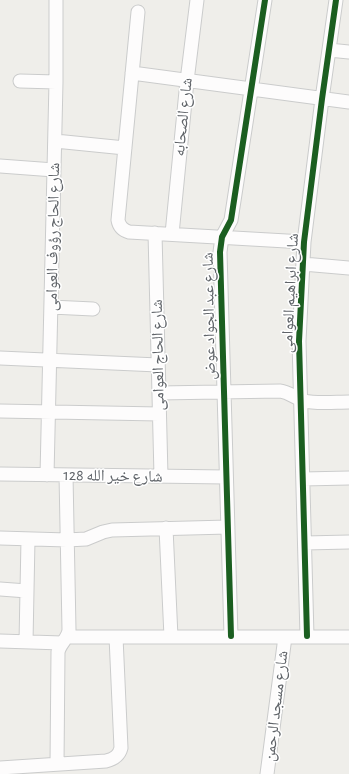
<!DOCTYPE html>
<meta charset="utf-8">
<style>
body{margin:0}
canvas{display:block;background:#efeeea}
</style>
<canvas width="349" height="774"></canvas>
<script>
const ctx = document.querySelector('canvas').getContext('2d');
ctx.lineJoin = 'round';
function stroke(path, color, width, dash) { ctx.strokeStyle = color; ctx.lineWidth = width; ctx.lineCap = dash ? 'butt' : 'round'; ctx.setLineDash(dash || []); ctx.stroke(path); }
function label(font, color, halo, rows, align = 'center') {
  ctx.font = font + ' "Alegreya Sans","Noto Naskh Arabic",sans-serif'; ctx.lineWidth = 3; ctx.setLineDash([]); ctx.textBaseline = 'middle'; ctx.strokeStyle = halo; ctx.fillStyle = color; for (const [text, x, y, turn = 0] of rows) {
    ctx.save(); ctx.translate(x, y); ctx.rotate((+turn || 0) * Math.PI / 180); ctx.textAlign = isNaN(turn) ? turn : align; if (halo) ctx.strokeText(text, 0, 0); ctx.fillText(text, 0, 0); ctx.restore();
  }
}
const street = new Path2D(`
 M138,12L118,220C119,226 122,230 129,232L304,242
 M329,50L349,52
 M132,73L349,102
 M20,81L56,82
 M55,141L125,148
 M0,166L54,170
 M155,233L161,476
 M172,234L187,81L197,0
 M303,264L349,268
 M51,307L93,309
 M0,358L158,365
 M159,393L280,391C289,392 295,398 304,401C316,404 336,402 349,402
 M0,411L159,414
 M0,474L226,477
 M47,475L56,82V0
 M303,479L349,478
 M166,528L171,637
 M0,538L67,540L86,539L103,532L112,530L228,527
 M305,543L349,542
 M0,589L27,591
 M231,636L220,252L222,237L231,220L265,0
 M307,636L299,341L304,242L322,99L336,0
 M67,637H349
 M0,641L62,643
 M26,642L28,539
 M57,764L58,652C60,643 68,639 69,630L66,475
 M0,768L106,761C114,759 119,756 121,748L116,637
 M267,774L285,637`);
stroke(street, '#cbcccc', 15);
stroke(street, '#fdfcfc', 13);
stroke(new Path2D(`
 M231,636L220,252L222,237L231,220L265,0
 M307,636L299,341L304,242L322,99L336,0`), '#1b5e20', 6);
label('16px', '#5f6368', '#fff', [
 ["شارع الصحابه",183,117,-84],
 ["شارع الحاج رؤوف العوامى",53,237,-89],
 ["شارع ابراهيم العوامى",290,293,-87],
 ["شارع عبد الجواد عوض",209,316,-91],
 ["شارع الحاج العوامى",158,355,-91],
 ["شارع خير الله 128",113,476,1],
 ["شارع مسجد الرحمن",276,706,-83]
]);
</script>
